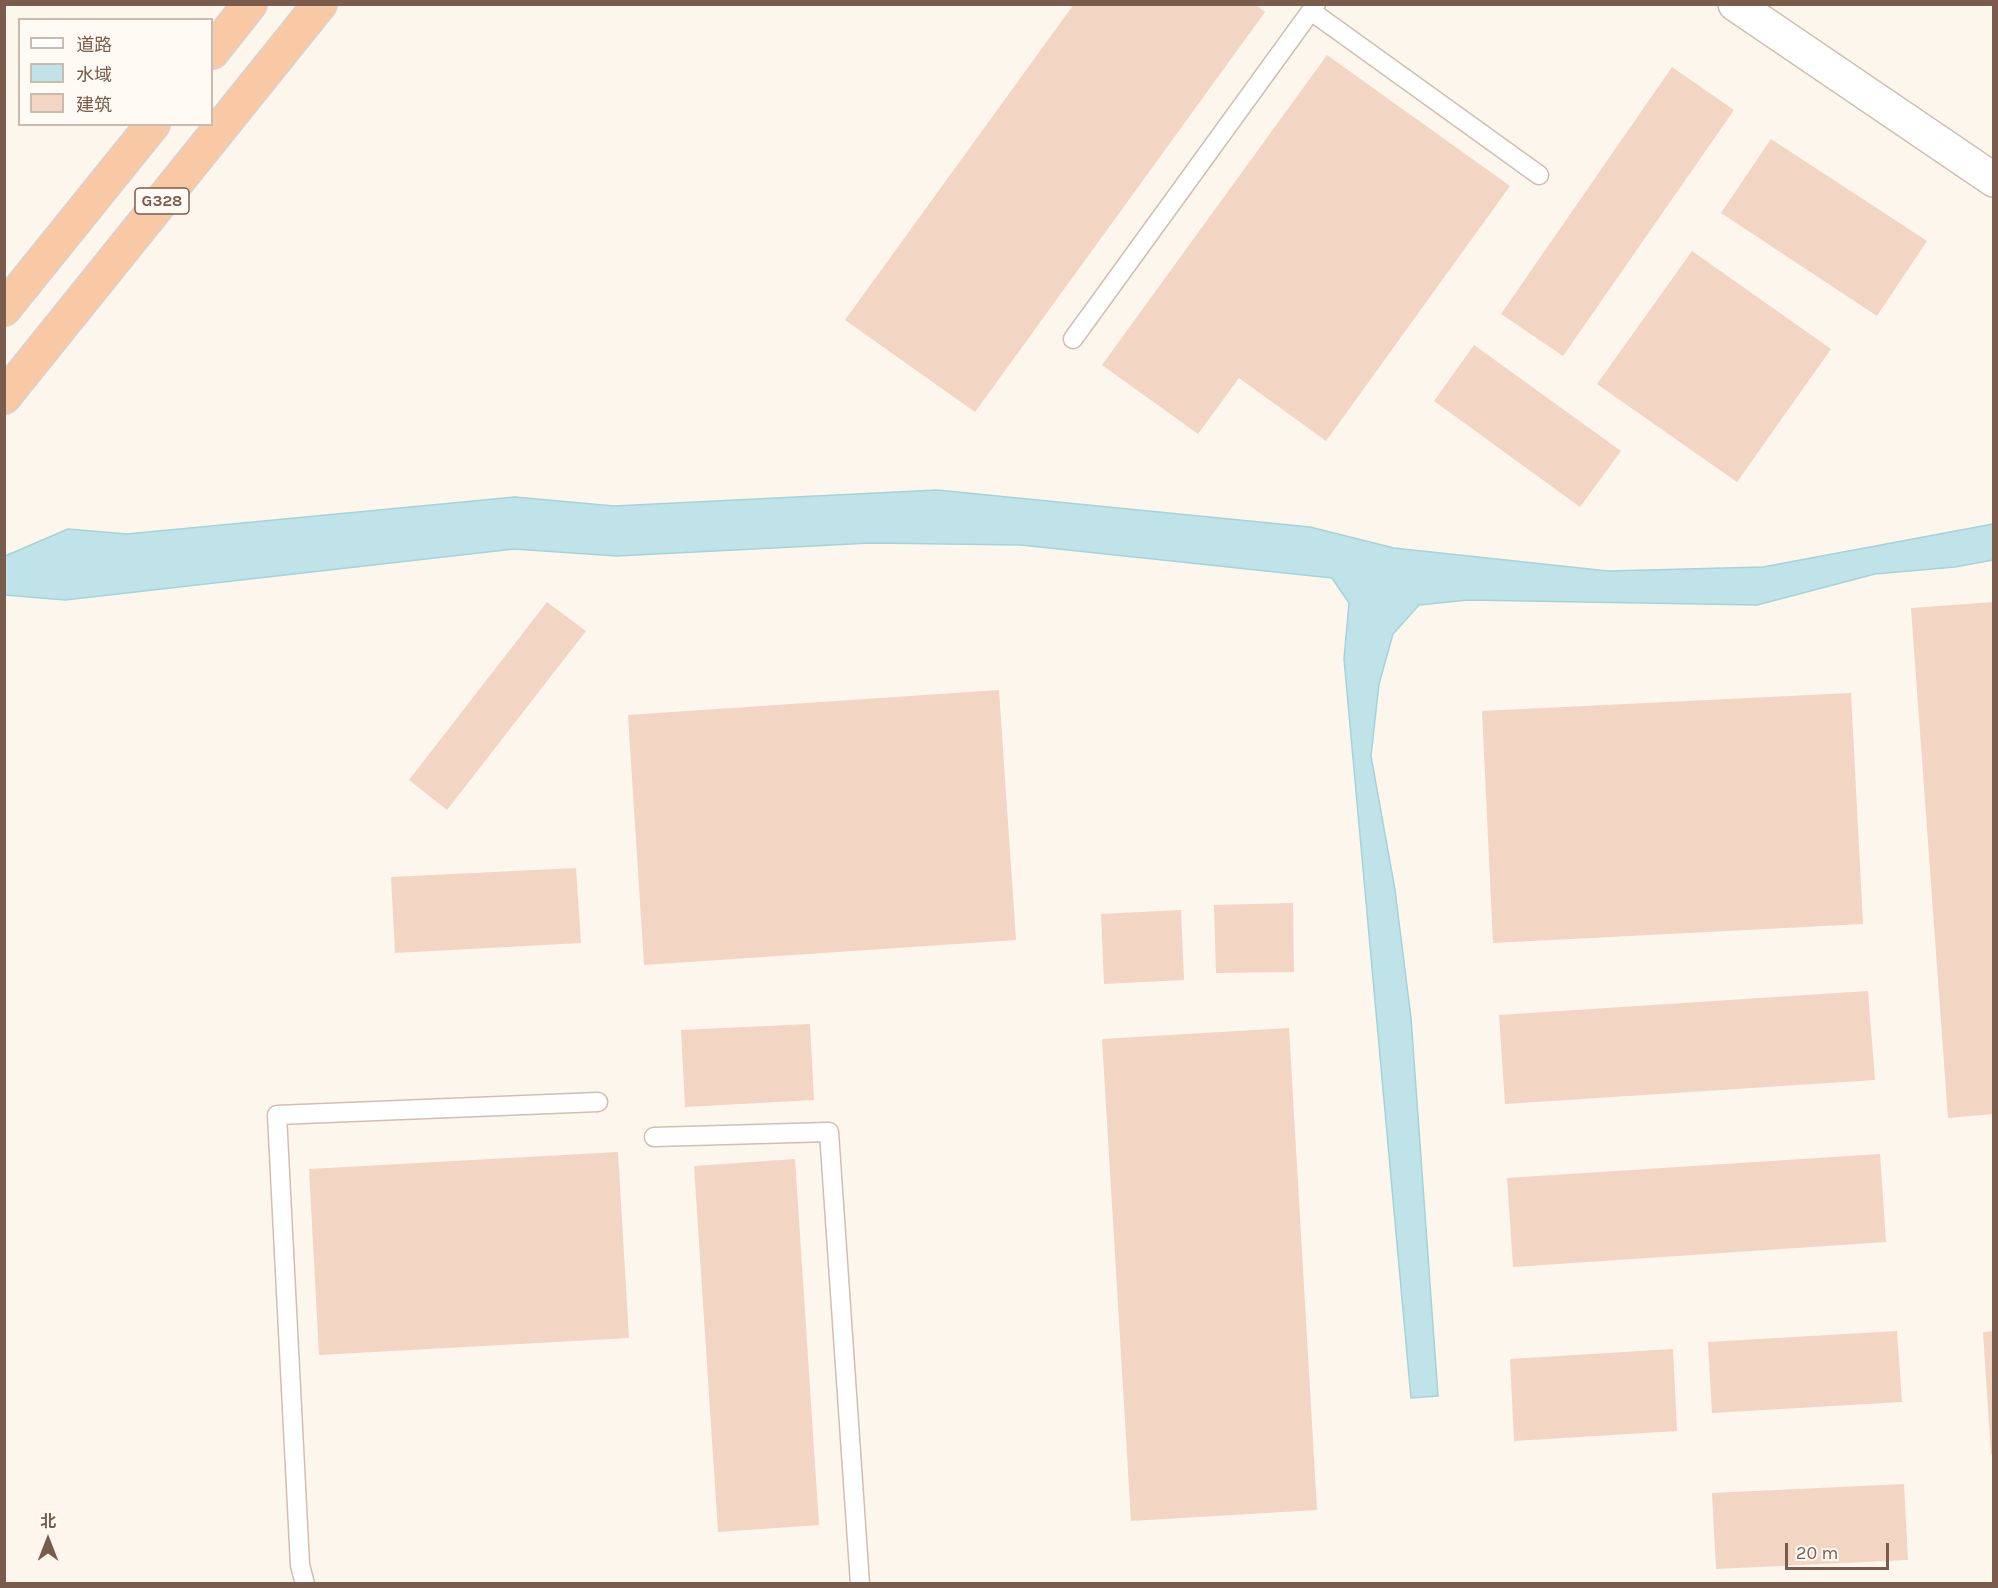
<!DOCTYPE html>
<meta charset="utf-8">
<style>
body{margin:0}
#map{position:relative;width:1998px;height:1588px;overflow:hidden;background:#fdf6ec;font-family:Karla,"Noto Sans SC",sans-serif}
canvas{display:block}
.frame{position:absolute;inset:0;border:6px solid #7a5c4d;pointer-events:none}
.legend{position:absolute;left:18px;top:18px;width:195px;height:108px;box-sizing:border-box;background:#fffaf3;border:2px solid #cabbb1;margin:0;padding:8px 10px;list-style:none;font-size:18px;color:#7a5c4d}
.legend li{display:flex;align-items:center;gap:12px;height:30px}
.legend b{width:30px;border:2px solid #cabbb1}
.north{position:absolute;left:18px;top:1510px;width:60px;height:60px;-webkit-text-stroke:4px #fffaf3;paint-order:stroke;rotate:0deg;font-size:16px;font-weight:700;line-height:24px;text-align:center;color:#7a5c4d}
.north::after{content:'';display:block;margin:auto;width:21px;height:27px;background:#7a5c4d;clip-path:polygon(50% 0,100% 100%,50% 72%,0 100%)}
.scale{position:absolute;left:1785px;top:1543px;width:104px;height:27px;box-sizing:border-box;border:3px solid #7a5c4d;border-top:0;padding-left:8px;font-size:18px;line-height:21px;white-space:nowrap;color:#7a5c4d;-webkit-text-stroke:4px #fffaf3;paint-order:stroke}
</style>
<div id="map">
<canvas width="1998" height="1588"></canvas>
<div class="frame"></div>
<ul class="legend">
<li><b style="height:8px;background:#fff"></b>道路</li>
<li><b style="height:16px;background:#bfe3e8"></b>水域</li>
<li><b style="height:16px;background:#f3d5c3"></b>建筑</li>
</ul>
<div class="north">北</div>
<div class="scale">20 m</div>
</div>
<script>
const ctx = document.querySelector('canvas').getContext('2d');
ctx.lineJoin = 'round';
function fillPath(path, color) { ctx.fillStyle = color; ctx.fill(path, 'evenodd'); }
function stroke(path, color, width, dash) { ctx.strokeStyle = color; ctx.lineWidth = width; ctx.lineCap = dash ? 'butt' : 'round'; ctx.setLineDash(dash || []); ctx.stroke(path); }
function label(font, color, halo, rows, align = 'center') {
  ctx.font = font + ' Karla,sans-serif'; ctx.lineWidth = 6; ctx.setLineDash([]); ctx.textBaseline = 'middle'; ctx.strokeStyle = halo; ctx.fillStyle = color; for (const [text, x, y, turn = 0] of rows) {
    ctx.save(); ctx.translate(x, y); ctx.rotate((+turn || 0) * Math.PI / 180); ctx.textAlign = isNaN(turn) ? turn : align; if (halo) ctx.strokeText(text, 0, 0); ctx.fillText(text, 0, 0); ctx.restore();
  }
}
const water = new Path2D(`
 M937,490L1310,527L1394,548L1608,571L1763,567L1993,524V560L1955,567L1875,574L1757,605L1468,600L1419,605L1393,634L1379,684L1371,756L1395,890L1411,1018L1438,1396L1411,1398L1344,659L1349,603L1332,578L1021,545L871,543L617,556L514,549L65,600L5,595V556L68,529L127,534L515,497L614,506Z`);
fillPath(water, '#bfe3e8');
stroke(water, '#a5d3da', 1.5);
fillPath(new Path2D(`
 M1074,4H1255L1265,12L975,412L845,320Z
 M1327,55L1510,186L1326,441L1239,378L1198,434L1102,365Z
 M1672,67L1734,110L1563,356L1501,314Z
 M1771,139L1927,241L1877,316L1721,213Z
 M1692,251L1831,349L1737,482L1597,384Z
 M1474,345L1621,451L1580,507L1434,401Z
 M547,602L586,631L447,810L409,780Z
 M1994,602V1114L1948,1118L1911,608Z
 M999,690L1016,940L644,965L628,715Z
 M1851,693L1863,924L1493,943L1482,711Z
 M576,868L581,943L395,953L391,877Z
 M1293,903L1294,972L1216,973L1214,905Z
 M1181,910L1184,980L1104,984L1101,914Z
 M1868,991L1875,1080L1505,1104L1499,1015Z
 M810,1024L814,1100L685,1107L681,1030Z
 M1289,1028L1317,1510L1131,1521L1102,1039Z
 M618,1152L629,1338L319,1355L309,1169Z
 M1880,1154L1886,1242L1513,1267L1507,1178Z
 M795,1159L819,1525L718,1532L694,1166Z
 M1897,1331L1902,1402L1712,1413L1708,1342Z
 M1994,1331V1454H1991L1983,1332Z
 M1673,1349L1677,1431L1514,1441L1510,1359Z
 M1904,1484L1908,1560L1716,1569L1712,1493Z`), '#f3d5c3');
const service = new Path2D(`
 M1311,11L1539,175
 M1073,339L1316,4
 M654,1137L829,1132L860,1584
 M305,1584L300,1565L277,1115L598,1102`);
const minor = new Path2D(`
 M1735,4L1994,180`);
const trunk = new Path2D(`
 M212,52L250,4
 M4,309L153,124
 M4,397L320,4`);
stroke(service, '#d1beb0', 21);
stroke(minor, '#d1beb0', 36);
stroke(trunk, '#dad1cd', 36);
stroke(service, '#fff', 18);
stroke(minor, '#fff', 33);
stroke(trunk, '#f9c8a4', 33);
for (const [x, y, w] of [
 [162,201,54]
]) { const box = new Path2D(); box.roundRect(x - w / 2, y - 13, w, 26, 4.5); ctx.fillStyle = '#fffaf3'; ctx.fill(box); stroke(box, '#7a5c4d', 1.5); }
label('bold 16px', '#7a5c4d', null, [
 ["G328",162,201]
]);
</script>
